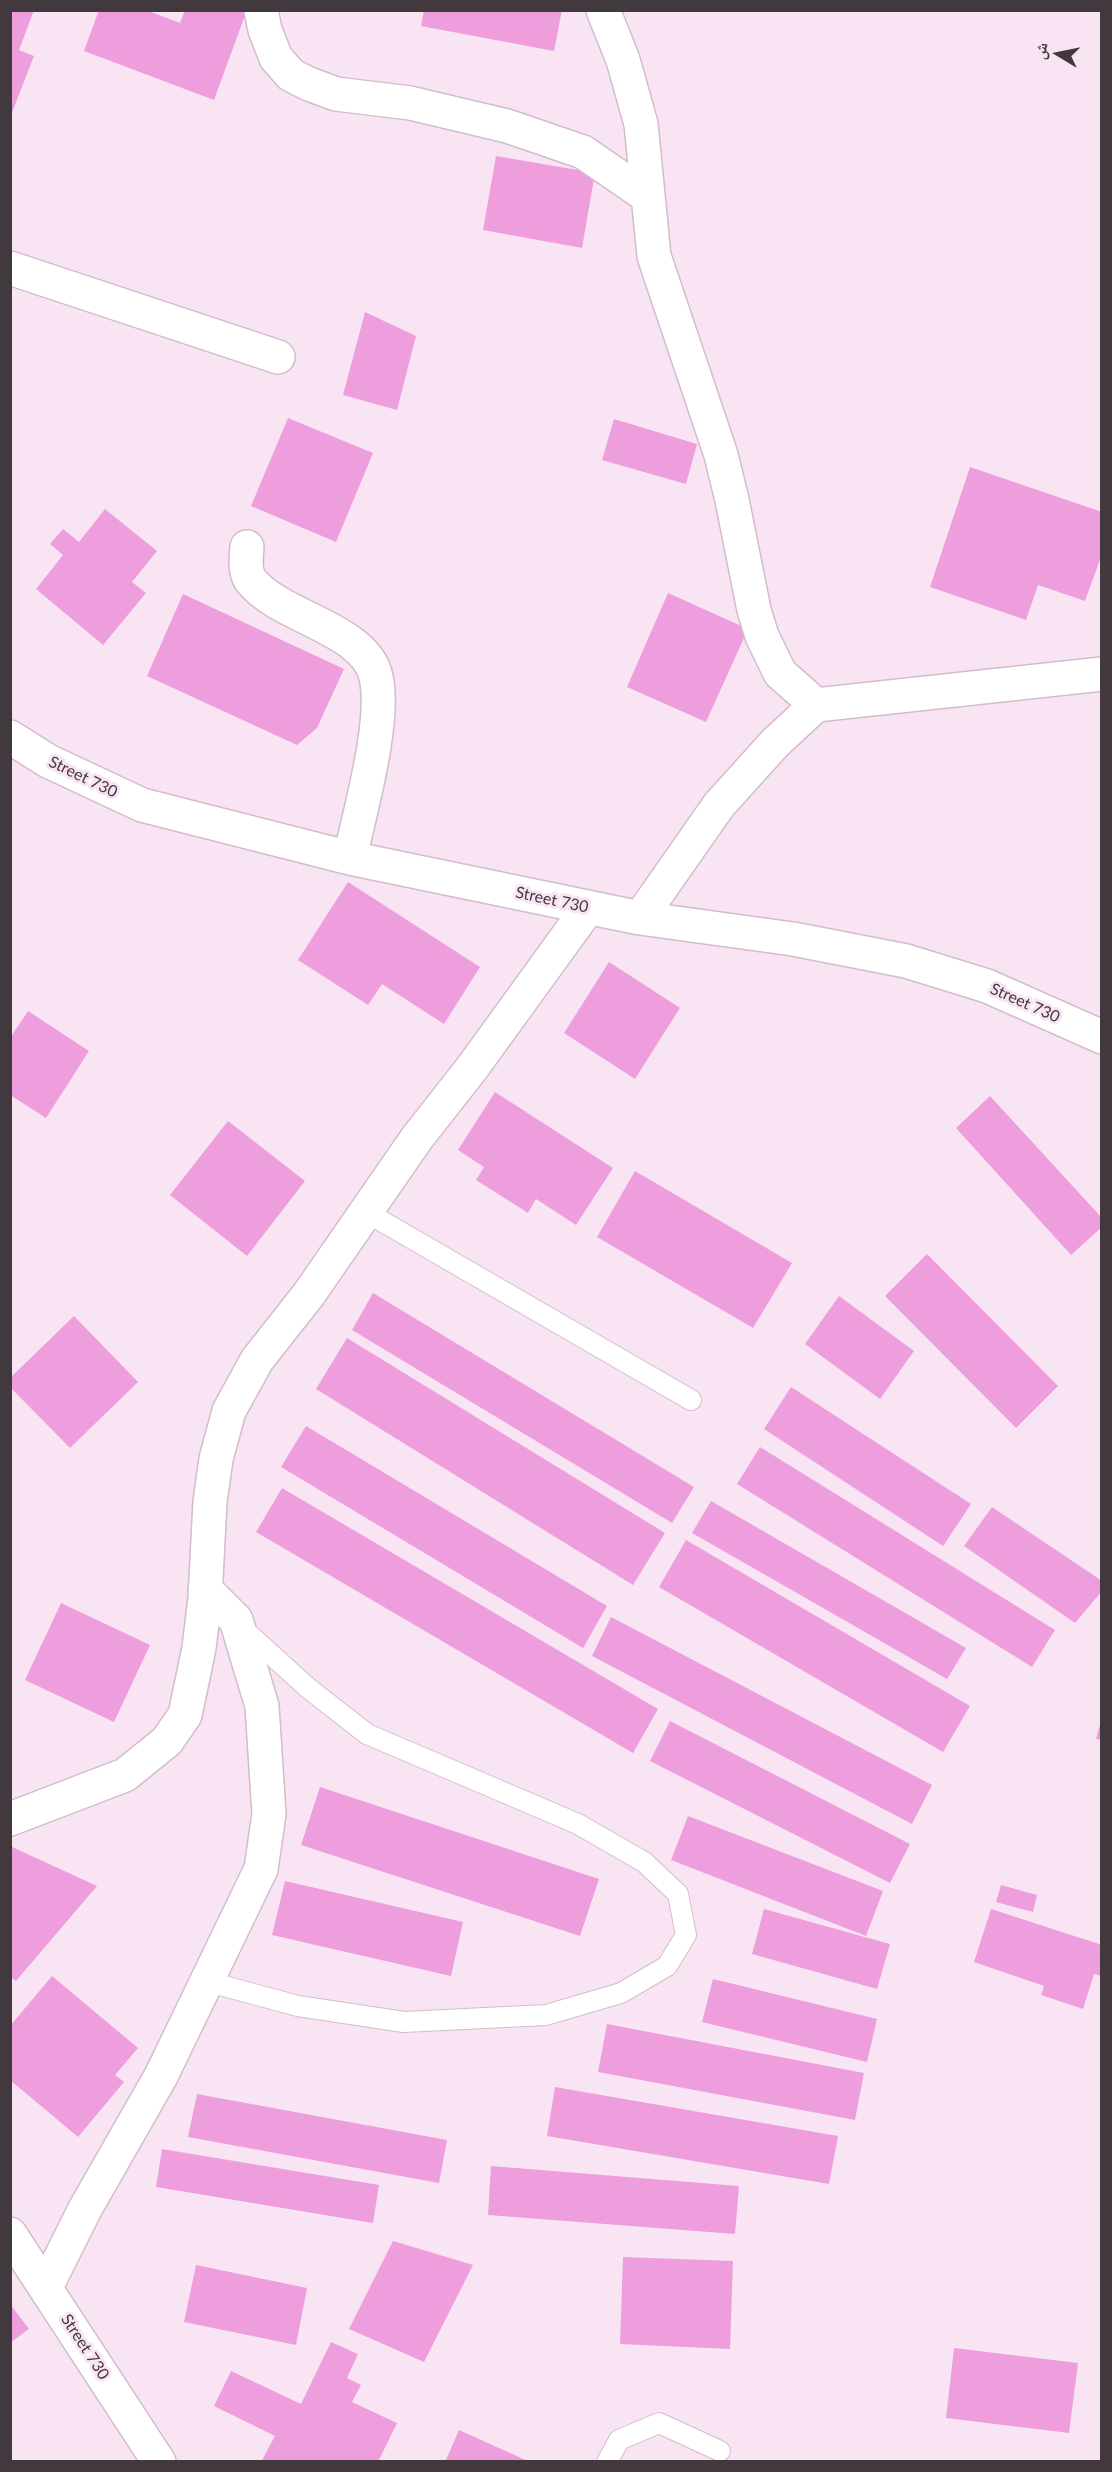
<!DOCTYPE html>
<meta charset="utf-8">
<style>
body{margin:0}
#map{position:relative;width:1112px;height:2472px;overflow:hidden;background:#f9e4f3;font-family:Lato,"Noto Naskh Arabic",sans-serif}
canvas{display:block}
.frame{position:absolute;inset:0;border:12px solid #42393f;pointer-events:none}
.north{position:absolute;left:1028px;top:24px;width:60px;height:60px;-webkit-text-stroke:4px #f9e4f3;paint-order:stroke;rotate:280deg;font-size:16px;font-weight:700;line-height:24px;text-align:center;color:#42393f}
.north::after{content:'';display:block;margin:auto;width:21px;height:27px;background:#42393f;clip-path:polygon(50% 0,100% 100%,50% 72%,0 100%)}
</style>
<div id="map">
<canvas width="1112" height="2472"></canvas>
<div class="frame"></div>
<div class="north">ش</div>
</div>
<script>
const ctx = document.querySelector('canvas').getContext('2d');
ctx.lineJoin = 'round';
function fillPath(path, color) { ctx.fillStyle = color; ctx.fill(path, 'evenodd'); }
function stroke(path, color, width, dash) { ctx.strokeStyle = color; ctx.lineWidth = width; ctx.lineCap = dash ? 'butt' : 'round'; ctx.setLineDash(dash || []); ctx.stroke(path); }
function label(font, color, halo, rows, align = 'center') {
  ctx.font = font + ' Lato,sans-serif'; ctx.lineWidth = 6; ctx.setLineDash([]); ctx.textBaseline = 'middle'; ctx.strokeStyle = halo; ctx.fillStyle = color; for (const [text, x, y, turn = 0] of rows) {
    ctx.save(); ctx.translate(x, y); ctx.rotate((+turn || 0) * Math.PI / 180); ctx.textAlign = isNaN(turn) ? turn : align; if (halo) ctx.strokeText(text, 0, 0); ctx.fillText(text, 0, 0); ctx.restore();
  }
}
fillPath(new Path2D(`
 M10,10H34L19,50L34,56L11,115Z
 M99,10H146L180,23L185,10H247L214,100L84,51Z
 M424,10H562L554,51L421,26Z
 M496,156L595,173L582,248L483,230Z
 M365,312L416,336L397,410L343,395Z
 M288,418L373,453L336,542L251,506Z
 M614,419L697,444L686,484L602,460Z
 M970,467L1102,512V554L1085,601L1038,585L1026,620L930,587Z
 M105,509L157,551L132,582L146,593L103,645L36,589L63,555L50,544L63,529L79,542Z
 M668,593L748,629L706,722L627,687Z
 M183,594L344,669L317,728L297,745L147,676Z
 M348,882L480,967L444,1024L382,984L368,1005L298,960Z
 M609,962L680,1008L635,1079L564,1033Z
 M28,1011L89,1051L46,1118L10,1095V1038Z
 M495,1092L613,1168L576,1225L536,1199L528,1213L476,1180L484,1167L458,1150Z
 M990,1096L1102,1218V1227L1071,1255L956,1128Z
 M228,1121L305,1181L247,1256L170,1195Z
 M635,1171L792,1263L753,1328L597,1237Z
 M927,1254L1058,1386L1016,1428L885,1296Z
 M373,1293L694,1487L672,1523L352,1330Z
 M839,1296L914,1351L880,1399L805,1344Z
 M74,1316L138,1382L70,1448L10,1387V1378Z
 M347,1338L665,1533L633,1585L316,1389Z
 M791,1387L971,1504L943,1546L764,1429Z
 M306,1426L607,1606L583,1648L281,1467Z
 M760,1447L1055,1630L1032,1667L737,1484Z
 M282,1488L658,1709L633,1753L256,1532Z
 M711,1501L966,1648L947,1679L692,1533Z
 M992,1507L1102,1581V1591L1075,1623L964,1546Z
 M686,1540L970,1706L943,1752L659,1587Z
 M61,1603L150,1645L114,1722L25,1680Z
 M611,1617L932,1785L912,1824L592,1656Z
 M1102,1717V1740L1096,1739Z
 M670,1721L910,1844L890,1883L650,1761Z
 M320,1787L599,1879L580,1936L301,1845Z
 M688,1816L883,1891L866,1936L671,1860Z
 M10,1846L97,1886L16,1981L10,1977Z
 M285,1881L463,1922L451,1976L272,1935Z
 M1001,1885L1037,1895L1033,1912L996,1902Z
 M764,1909L890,1944L877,1989L752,1954Z
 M991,1909L1102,1945V1976L1094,1974L1083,2009L1041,1995L1044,1986L974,1962Z
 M52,1976L138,2048L115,2075L124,2082L78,2137L10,2080V2026Z
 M713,1979L877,2019L867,2062L702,2022Z
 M607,2024L864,2073L855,2120L598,2072Z
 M555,2087L838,2136L829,2184L547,2136Z
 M197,2094L447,2140L439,2183L188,2137Z
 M162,2149L379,2185L373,2223L156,2187Z
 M491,2166L739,2186L735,2234L488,2215Z
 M393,2241L473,2265L424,2362L349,2329Z
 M623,2257L733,2261L730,2349L620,2344Z
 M196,2265L307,2288L296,2345L184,2322Z
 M10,2304L29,2329L10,2343Z
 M331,2342L358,2354L347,2378L361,2385L352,2402L397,2423L378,2462L262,2460L275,2436L214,2406L231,2371L301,2404Z
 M954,2348L1078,2363L1069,2433L946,2418Z
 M459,2430L530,2462H445Z`), '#ee9edc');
const lane = new Path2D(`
 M366,1212L691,1400
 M209,1982L298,2006L404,2022L546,2015L621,1993L667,1966L686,1935L678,1894L644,1862L578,1824L367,1734L308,1688L242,1628
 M607,2462L619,2440L659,2423L720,2451`);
const street = new Path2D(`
 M261,10L265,30L276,58L291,75L309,84L336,94L410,103L507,126L583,152L647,196
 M603,10L623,60L641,124L654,256L721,455L732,500L754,610L762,636L780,673L816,705L775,743L719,805L640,918
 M10,268L278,357
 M247,547C246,558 244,573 252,582C282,618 366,629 376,677C386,721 360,811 350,858
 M816,705L1102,674
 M10,737L48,761L142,805L350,858L640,918L793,939L906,961L987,986L1102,1037
 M10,1819L125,1775L167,1741L185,1715L199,1648L205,1598L210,1502L216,1459L229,1411L257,1360L309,1294L417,1138L472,1068L588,908
 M10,2234L159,2462
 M46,2287L85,2209L161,2076L261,1869L269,1814L262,1706L236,1620L205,1589`);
stroke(lane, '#d1bdcb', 22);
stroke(street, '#d1bdcb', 36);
stroke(lane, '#fff', 20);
stroke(street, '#fff', 33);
label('16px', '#42393f', '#f9e4f3', [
 ["Street 730",83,777,26],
 ["Street 730",552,900,12],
 ["Street 730",1025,1003,24],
 ["Street 730",85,2347,57]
]);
</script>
